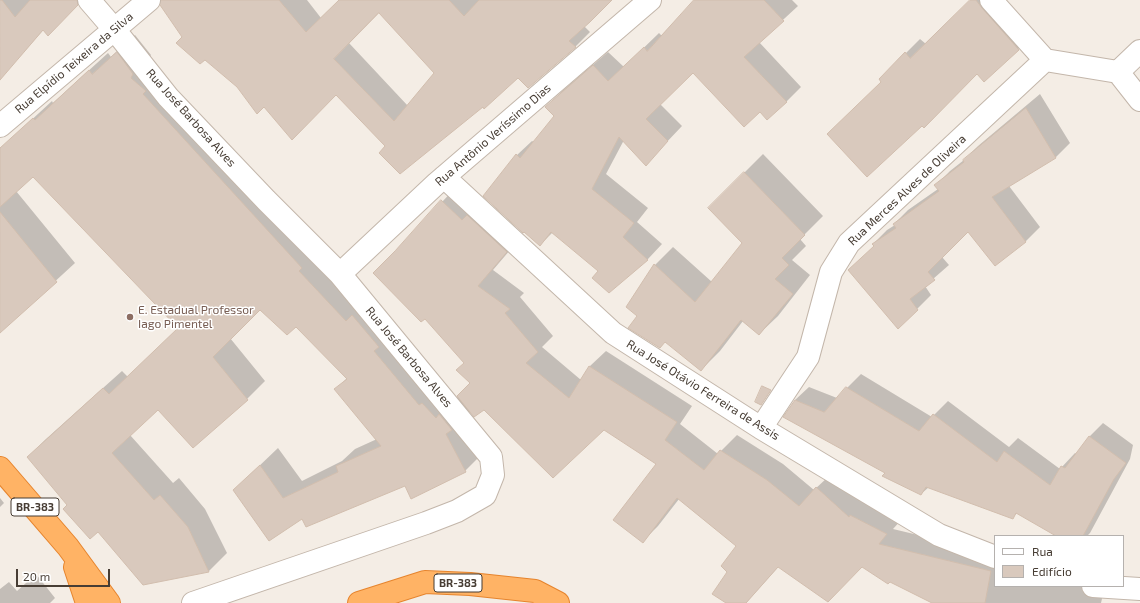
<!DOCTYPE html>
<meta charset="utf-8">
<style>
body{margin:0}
#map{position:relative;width:1140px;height:603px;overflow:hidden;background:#f4ede5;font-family:"Exo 2",sans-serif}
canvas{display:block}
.legend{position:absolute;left:994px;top:535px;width:130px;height:52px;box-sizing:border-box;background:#fff;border:1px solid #b5b1ae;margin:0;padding:5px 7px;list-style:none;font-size:12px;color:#473d34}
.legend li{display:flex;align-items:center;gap:8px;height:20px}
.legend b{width:20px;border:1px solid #b5b1ae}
.scale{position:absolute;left:16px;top:569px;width:94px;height:18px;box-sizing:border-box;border:2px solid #473d34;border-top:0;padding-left:5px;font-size:12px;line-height:14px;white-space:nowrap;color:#473d34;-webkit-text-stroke:3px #fff;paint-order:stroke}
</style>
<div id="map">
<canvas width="1140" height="603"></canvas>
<ul class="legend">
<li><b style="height:5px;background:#fff"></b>Rua</li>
<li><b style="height:11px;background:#d9c9bd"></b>Edifício</li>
</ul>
<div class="scale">20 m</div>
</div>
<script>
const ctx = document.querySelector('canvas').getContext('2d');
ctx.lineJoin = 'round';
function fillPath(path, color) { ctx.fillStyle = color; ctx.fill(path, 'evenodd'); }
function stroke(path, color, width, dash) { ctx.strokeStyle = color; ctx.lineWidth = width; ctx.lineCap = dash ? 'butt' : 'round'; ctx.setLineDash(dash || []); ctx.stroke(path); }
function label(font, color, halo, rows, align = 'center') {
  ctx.font = font + ' "Exo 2",sans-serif'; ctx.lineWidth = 3; ctx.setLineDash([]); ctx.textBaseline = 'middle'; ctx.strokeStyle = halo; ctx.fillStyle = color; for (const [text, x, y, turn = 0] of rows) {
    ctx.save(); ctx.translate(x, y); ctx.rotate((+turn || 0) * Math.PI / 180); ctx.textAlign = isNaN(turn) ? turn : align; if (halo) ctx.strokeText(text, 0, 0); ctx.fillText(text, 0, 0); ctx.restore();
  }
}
fillPath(new Path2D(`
 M0,0H82L65,18L44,29L21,55L0,71Z
 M175,0H307L321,18L340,0H611L584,26L590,32L575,47L518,77L483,106L386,146L336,94L238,87L183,37ZM379,12L436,73L408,106L349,43Z
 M695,0H792L798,6L759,42L801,87L786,102L760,111L693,71L660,104L682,126L646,164L624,140L606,174L648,208L637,222L662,244L648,259L609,291L600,271L553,232L540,245L484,196L517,155L532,141L534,142L555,116L547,107L561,92L608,52L624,67L659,33L662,36Z
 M971,0H1002L1033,35L1018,49L977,72L882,81L880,79L920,39L926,44Z
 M135,35L151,55L148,60L163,72L160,75L455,400L471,383L465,362L398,249L457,186L522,236L493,270L524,293L520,297L553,336L542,347L581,380L590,366L606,351L692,406L680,424L718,454L737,435L783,464L814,490L828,477L902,519L893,529L989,552L995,549V586H1105L1101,603H934L862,566H779L746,603H728V572L737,546L679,499L658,526L643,541L658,464L604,429L484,409L470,411L465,416L483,453L465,471L405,485L302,518L234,490L278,448L302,481L342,461L355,449L377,439L336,389L347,378L296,326L260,308L230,338L265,381L247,399L158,409L130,435L173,483L179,478L205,509L227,553L209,571L143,584L98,531L68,505L28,457L46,439L122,371L128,377L179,328L33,175L16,191L75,263L0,332V149L52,101L53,103L108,53L111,57Z
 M1040,94L1070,143L1056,157L1009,186L1040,227L1026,241L995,265L968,230L942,257L949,265L925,286L931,295L917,309L849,270L875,246L873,244L887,230L895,225L894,224L908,210L938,189L936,185L950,171L964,160L978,146Z
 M763,154L823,216L800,239L806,246L792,260L810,275L778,316L759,334L743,321L720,351L701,370L638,316L655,265L673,247L712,282L743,243L709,208Z
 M861,374L932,417L948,401L1009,447L1018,438L1060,469L1075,453L1077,454L1090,436L1103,423L1133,445L1130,459L1090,533L1087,536H1058L1017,513L1013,517L929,487L921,494L886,473L795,400L809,387L837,398Z
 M0,498L4,503L0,507Z
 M36,574L55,598L50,603H0V589L9,582L17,591Z`), '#0003');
const building = new Path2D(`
 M0,0H2L15,17L30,0H77L78,5L48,36L43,30L0,80Z
 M161,0H279L306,32L339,0H449L464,16L479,0H612L590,22L569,41L576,47L528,88L518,78L484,109L483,107L400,174L379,153L385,146L336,95L292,140L264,107L257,114L237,87L205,60L200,64L176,43L182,37L160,5ZM379,13L434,73L394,121L334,59Z
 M694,0H764L784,21L744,57L787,102L767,120L760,112L744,127L693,73L646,119L668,141L646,166L619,137L592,189L634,223L623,237L648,260L609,293L592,278L598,271L551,232L540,246L524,232L523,233L483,196L516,154L520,158L554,116L545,107L593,65L608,81L644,47L647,51Z
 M970,0H976L982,8L1019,50L984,82L977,74L924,128L922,126L867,177L827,134L881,82L879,79L905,52L910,58Z
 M117,52L133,74L131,78L146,91L143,94L302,268L299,271L346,321L352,315L379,347L374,351L419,405L422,403L436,418L439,414L452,430L446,434L466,472L411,499L405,486L306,527L302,519L269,541L233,490L260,465L283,498L338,472L336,466L381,446L334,389L347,379L296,327L287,335L260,310L213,357L248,400L193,448L158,410L112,453L154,500L160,495L188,527L209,572L143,585L98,532L90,539L63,509L67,505L27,457L103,388L109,394L178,328L33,177L0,207V148L33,118L35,120L89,70L92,74Z
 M1026,108L1056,158L992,197L1026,242L995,266L968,232L928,272L935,280L910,299L918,310L898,329L848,270L874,246L872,244L896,228L893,224L939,191L934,185L964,162L963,160Z
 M744,172L805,235L782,258L789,265L775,279L793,294L759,335L741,320L701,371L665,342L660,348L628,328L637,316L626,307L654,264L695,302L742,243L708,208Z
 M441,200L462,220L467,215L507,252L478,286L510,309L505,313L538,352L526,363L569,398L589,366L677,422L665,440L704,470L720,450L767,480L799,506L816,487L849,517L850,515L887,534L879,544L991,571L985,603H932L890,582L888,584L862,567L828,602L778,567L746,603H726L712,594L727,572L721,566L736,546L677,498L643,543L613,520L656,464L604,430L553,478L484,410L474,417L457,396L470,383L456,370L464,363L425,319L421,322L373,273L395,251Z
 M0,212L57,282L0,333Z
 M762,386L771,390L761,405L755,402Z
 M846,387L919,431L933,414L997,462L1004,451L1050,485L1061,466L1065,468L1089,436L1126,463L1114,479L1083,536H1056L1016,513L1013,519L926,487L921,495L882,476L885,473L783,417L795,400L824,412Z`);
fillPath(building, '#d9c9bd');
stroke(building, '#d1bdad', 1);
const minor = new Path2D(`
 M89,0L114,29L168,97L266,200L340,274L491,457L493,475L485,495L457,511L426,523L193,603
 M991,0L1045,60L1118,72L1140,100
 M1118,72L1140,51
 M0,126L149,0
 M444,177L613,333L761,428L939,535L995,557
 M340,274L437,183L650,0
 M761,428L808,357L831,272L849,243L1045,60
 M1093,586L1140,589`);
const highway = new Path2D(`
 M0,468L68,547L109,603
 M75,567L87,603
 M359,603L425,582L470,584L535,591L558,603`);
stroke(minor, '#c3b6aa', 24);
stroke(highway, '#e6842d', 24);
stroke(minor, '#fff', 22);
stroke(highway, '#ffb365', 22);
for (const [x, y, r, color] of [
 [130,317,4,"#8d6e63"]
]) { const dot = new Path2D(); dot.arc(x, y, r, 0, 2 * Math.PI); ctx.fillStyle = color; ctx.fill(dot); stroke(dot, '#fff', 1.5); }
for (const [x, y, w] of [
 [35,507,48],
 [458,583,48]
]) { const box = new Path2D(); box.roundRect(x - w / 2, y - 9, w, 18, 3); ctx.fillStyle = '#fff'; ctx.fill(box); stroke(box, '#473d34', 1); }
label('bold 11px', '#473d34', null, [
 ["BR-383",35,507],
 ["BR-383",458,583]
]);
label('12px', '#473d34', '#fff', [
 ["Rua Elpídio Teixeira da Silva",74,63,-40],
 ["Rua José Barbosa Alves",191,118,48],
 ["Rua Antônio Veríssimo Dias",493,135,-41],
 ["Rua Merces Alves de Oliveira",907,190,-43],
 ["Rua José Barbosa Alves",409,357,50],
 ["Rua José Otávio Ferreira de Assis",703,390,32]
]);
label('12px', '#785e54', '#fff', [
 ["E. Estadual Professor",138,310],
 ["Iago Pimentel",138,324]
], 'left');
</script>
